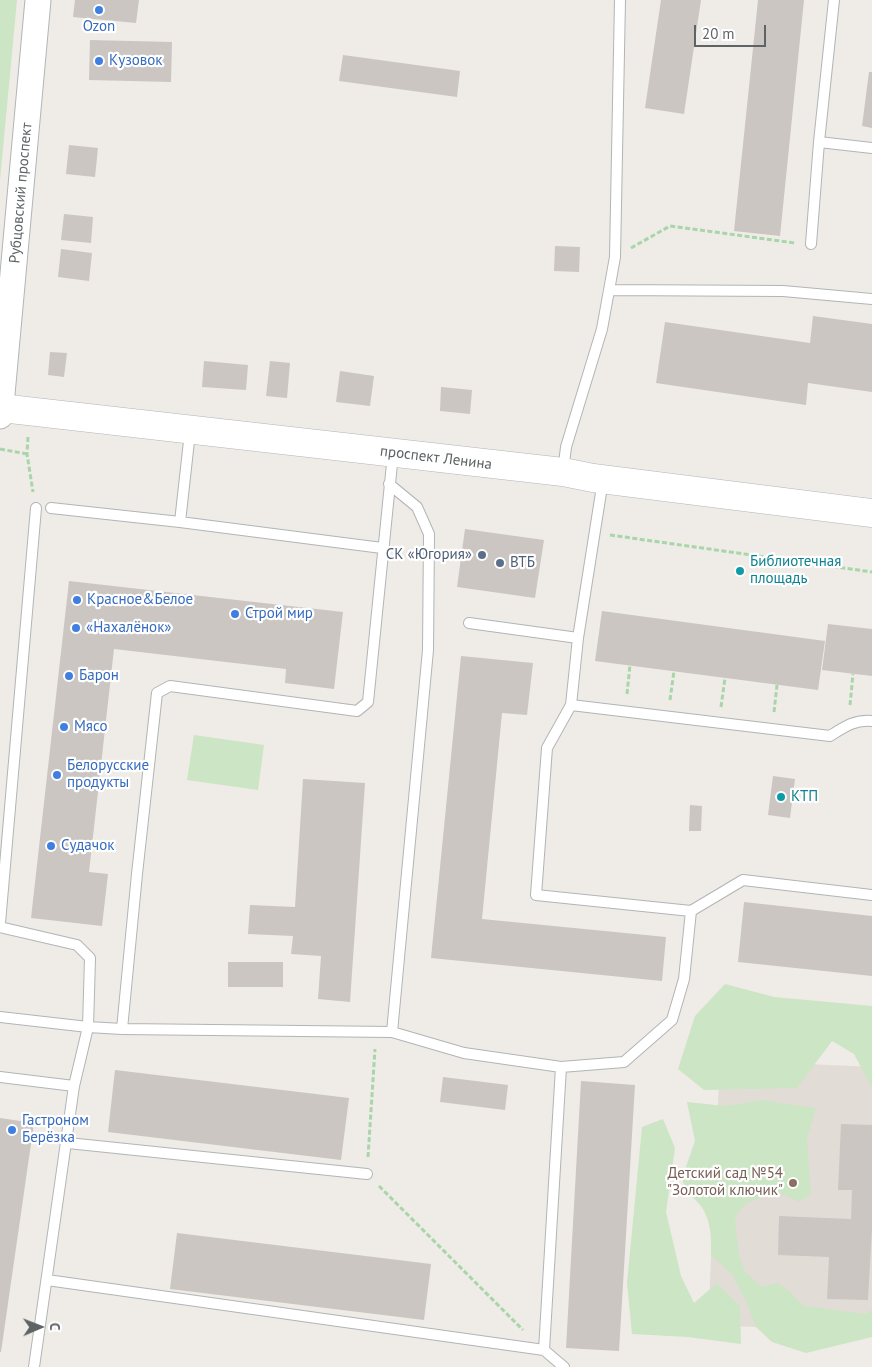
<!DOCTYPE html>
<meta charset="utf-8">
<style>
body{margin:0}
#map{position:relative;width:872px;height:1367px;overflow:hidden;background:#efebe6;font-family:"PT Sans",sans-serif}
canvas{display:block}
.north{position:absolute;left:15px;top:1302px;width:50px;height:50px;-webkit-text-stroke:4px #fff;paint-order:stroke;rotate:89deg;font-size:14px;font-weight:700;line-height:20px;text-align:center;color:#5e6365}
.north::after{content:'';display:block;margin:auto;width:18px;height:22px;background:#5e6365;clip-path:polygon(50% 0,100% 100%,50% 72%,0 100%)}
.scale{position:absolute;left:694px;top:25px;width:72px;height:22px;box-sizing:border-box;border:2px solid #5e6365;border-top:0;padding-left:6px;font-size:15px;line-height:18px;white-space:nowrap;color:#5e6365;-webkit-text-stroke:4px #fff;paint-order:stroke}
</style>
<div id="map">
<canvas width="872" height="1367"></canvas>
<div class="north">С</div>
<div class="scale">20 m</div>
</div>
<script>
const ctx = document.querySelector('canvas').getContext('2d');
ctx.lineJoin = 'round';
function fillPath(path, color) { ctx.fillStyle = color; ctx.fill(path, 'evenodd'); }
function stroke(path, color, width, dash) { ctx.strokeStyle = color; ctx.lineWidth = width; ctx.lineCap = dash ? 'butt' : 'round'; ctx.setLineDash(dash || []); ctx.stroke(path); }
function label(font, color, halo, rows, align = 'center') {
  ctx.font = font + ' "PT Sans",sans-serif'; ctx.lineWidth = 4.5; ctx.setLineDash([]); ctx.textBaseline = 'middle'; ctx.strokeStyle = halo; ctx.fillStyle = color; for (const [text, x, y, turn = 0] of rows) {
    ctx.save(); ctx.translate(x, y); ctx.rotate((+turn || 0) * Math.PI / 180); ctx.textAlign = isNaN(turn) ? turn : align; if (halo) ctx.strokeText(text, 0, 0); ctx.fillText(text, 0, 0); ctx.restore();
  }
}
fillPath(new Path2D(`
 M720,1060L872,1067V1332L708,1325Z`), '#e2dcd7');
fillPath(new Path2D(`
 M0,0H17L0,180Z
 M194,735L264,745L258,790L187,780Z
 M725,984L774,997L872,1006V1088L854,1054L832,1041L797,1088L704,1090L678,1069L695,1016Z
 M763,1100L816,1108L807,1139L811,1194L800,1202L775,1191L745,1204L735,1217L739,1255L745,1272L762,1287L777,1283L788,1290L804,1306L865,1314L872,1310V1337L806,1353L772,1342L756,1327L746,1301L732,1274L711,1255C712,1230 710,1207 686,1193L682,1178L695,1141L687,1102L725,1106Z
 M663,1119L675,1148L666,1212L681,1276L694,1303L717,1283L740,1306L741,1344L688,1337L632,1334L627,1283L642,1127Z`), '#cce5c4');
fillPath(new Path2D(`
 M75,0H139L136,23L73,17Z
 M661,0H701L684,114L645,108Z
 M758,0H804L780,236L734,231Z
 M90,40L172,42L171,82L89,80Z
 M343,55L460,71L457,97L339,81Z
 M869,72H872V128L862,126Z
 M69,145L98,148L95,177L66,174Z
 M64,214L93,217L91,243L61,240Z
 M555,246L580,247L579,272L554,271Z
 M61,249L92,253L89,281L58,277Z
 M813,316L872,324V392L808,383L806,405L656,383L665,322L810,343Z
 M50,352L67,353L64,377L48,375Z
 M204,361L248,365L246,390L202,387Z
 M270,361L290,363L287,398L266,396Z
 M340,371L374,376L370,406L336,402Z
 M441,387L472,390L470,414L440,411Z
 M465,529L544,540L535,598L457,587Z
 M69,581L343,612L334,689L285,683L286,669L114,649L89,872L108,874L102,926L31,918Z
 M602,611L825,641L818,690L595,661Z
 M828,624L872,629V676L822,670Z
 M461,656L533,663L527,715L502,713L482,919L666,937L662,981L431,958Z
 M773,776L795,779L790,818L768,815Z
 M303,779L365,783L350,1002L318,999L321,956L291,954L293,936L248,934L250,905L295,907Z
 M690,805L702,806L701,831H689Z
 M744,902L872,916V976L738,962Z
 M228,962H283V987H228Z
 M115,1070L349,1098L341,1160L108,1132Z
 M443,1077L508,1085L505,1110L440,1102Z
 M581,1081L635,1085L619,1351L566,1348Z
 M0,1118L34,1123L1,1352H0Z
 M841,1124L872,1125V1228L868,1300L827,1299L829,1257L778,1255L779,1216L851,1219L852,1190H838Z
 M177,1233L431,1264L424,1320L170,1289Z`), '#cbc6c2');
const service = new Path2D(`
 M834,0L819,142L872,148
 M811,244L819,142
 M610,290L783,291L872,299
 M190,432L180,522L382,548
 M563,472L566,447L602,329L615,257L620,0
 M603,480L578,638L571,705L830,736C844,727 855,719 872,721
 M389,484L417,507L429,534L428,650L392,1032L464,1053L561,1067L544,1350L564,1367
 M51,508L180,522
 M469,623L578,638
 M571,705L547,748L536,895L691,911L743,880L872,895
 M0,923L36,508
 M0,927L77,945L90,958L88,1027L74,1086L34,1367
 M0,1017L88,1027L122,1029L392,1032
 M122,1029L137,874L157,693L170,686L357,711L368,702L393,454
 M561,1067L624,1062L672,1020L684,979L691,911
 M0,1077L74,1086
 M68,1143L367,1174
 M47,1280L544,1350`);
const tertiary = new Path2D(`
 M0,416L38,0`);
const secondary = new Path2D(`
 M0,408L563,472L593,478L872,513`);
stroke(service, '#b1b5b7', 12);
stroke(tertiary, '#b1b5b7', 27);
stroke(secondary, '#b0b5b8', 29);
stroke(new Path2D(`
 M631,248L670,226L795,243
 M28,437L27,454L33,492
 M0,449L27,454
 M610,535L872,572
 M627,694L630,665
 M670,700L674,671
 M850,705L853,674
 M721,707L725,678
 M774,712L777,685
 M368,1157L375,1049
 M379,1186L523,1330`), '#a8d6aa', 3, [5, 2.5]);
stroke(service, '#fff', 10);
stroke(tertiary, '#fff', 25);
stroke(secondary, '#fff', 28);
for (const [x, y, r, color] of [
 [99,10,5,"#3f7fe0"],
 [99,61,5,"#3f7fe0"],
 [482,555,5,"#5c6f8a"],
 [500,563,5,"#5c6f8a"],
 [740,571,5,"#0f9aa8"],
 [77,600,5,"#3f7fe0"],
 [235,614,5,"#3f7fe0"],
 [76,628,5,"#3f7fe0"],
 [69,676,5,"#3f7fe0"],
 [64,727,5,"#3f7fe0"],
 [57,775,5,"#3f7fe0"],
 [781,797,5,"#0f9aa8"],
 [51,846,5,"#3f7fe0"],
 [12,1130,5,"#3f7fe0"],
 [793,1183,5,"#8d6e63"]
]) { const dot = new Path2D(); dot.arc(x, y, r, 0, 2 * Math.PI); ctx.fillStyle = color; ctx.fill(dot); stroke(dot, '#fff', 2); }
label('15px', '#366cbe', '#fff', [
 ["Ozon",99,27,"center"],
 ["Кузовок",109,61],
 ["Красное&Белое",87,600],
 ["Строй мир",245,614],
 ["«Нахалёнок»",86,628],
 ["Барон",79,676],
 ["Мясо",74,727],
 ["Белорусские",67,766],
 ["продукты",67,783],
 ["Судачок",61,846],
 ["Гастроном",22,1121],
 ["Берёзка",22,1138]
], 'left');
label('15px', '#5e6365', '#fff', [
 ["Рубцовский проспект",21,193,-85],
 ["проспект Ленина",436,458,7]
]);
label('15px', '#4e5e75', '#fff', [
 ["СК «Югория»",472,555],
 ["ВТБ",510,563,"left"]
], 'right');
label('15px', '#0d838f', '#fff', [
 ["Библиотечная",750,562],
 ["площадь",750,579],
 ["КТП",791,797]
], 'left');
label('15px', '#785e54', '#fff', [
 ["Детский сад №54",783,1174],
 ["\"Золотой ключик\"",783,1191]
], 'right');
</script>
